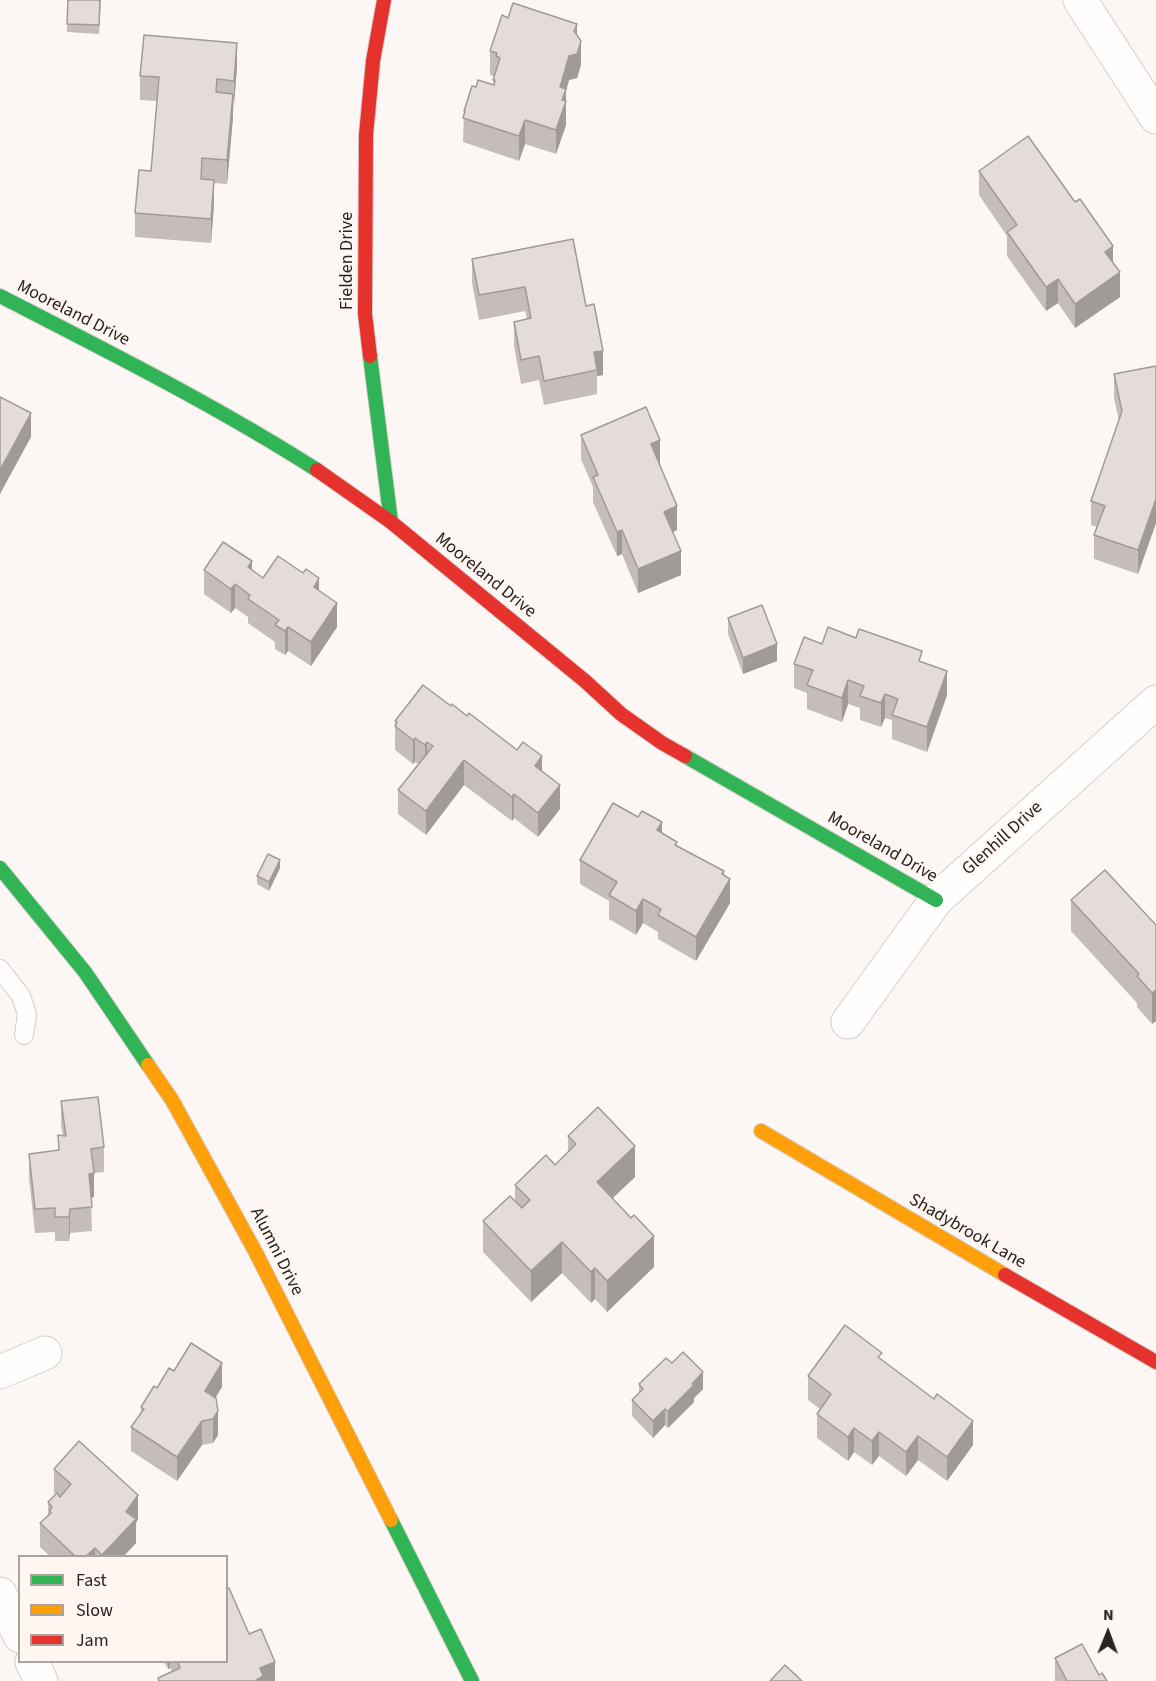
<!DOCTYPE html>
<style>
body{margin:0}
#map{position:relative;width:1156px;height:1681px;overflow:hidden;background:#fcf7f4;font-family:"Source Sans 3",sans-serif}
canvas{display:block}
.legend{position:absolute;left:18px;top:1555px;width:210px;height:108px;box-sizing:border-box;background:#fff6f1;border:2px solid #aaa29d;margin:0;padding:8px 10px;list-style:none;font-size:18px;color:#2a231e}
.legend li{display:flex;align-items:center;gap:12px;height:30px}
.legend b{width:30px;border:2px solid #aaa29d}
.north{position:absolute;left:1078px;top:1603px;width:60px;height:60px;-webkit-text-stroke:4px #fff6f1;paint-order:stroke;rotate:1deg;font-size:16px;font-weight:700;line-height:24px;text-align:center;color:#2a231e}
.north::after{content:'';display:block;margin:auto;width:21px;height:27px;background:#2a231e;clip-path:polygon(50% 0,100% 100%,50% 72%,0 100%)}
</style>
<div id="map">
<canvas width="1156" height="1681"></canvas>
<ul class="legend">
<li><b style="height:8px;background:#30b455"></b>Fast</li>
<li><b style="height:8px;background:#ff9f0a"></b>Slow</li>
<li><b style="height:8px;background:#e5322d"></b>Jam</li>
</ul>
<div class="north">N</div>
</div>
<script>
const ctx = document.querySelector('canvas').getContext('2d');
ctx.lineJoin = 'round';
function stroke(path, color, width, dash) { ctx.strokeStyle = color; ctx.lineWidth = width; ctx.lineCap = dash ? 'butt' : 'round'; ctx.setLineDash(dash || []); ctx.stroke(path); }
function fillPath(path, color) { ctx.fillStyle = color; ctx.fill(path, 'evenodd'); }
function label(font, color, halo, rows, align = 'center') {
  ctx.font = font + ' "Source Sans 3",sans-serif'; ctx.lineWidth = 4.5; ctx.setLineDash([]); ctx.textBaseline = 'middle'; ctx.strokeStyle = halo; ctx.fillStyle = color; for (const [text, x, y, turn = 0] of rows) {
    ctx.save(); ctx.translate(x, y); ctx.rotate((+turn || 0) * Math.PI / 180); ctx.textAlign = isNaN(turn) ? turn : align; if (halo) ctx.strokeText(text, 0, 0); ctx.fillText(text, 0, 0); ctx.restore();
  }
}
const lane = new Path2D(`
 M0,969L21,996L27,1014L24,1035`);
const street = new Path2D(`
 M1080,0L1156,117
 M848,1022L936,900L1156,702
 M0,1372L45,1353
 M0,1594L20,1636
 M32,1662L41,1681`);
const fast = new Path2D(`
 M0,296C107,351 215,405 317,470
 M370,356L391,522
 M685,756L936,900
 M0,868L85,972L148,1065
 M391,1520L472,1681`);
const slow = new Path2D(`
 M148,1065L172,1100L255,1251L391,1520
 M761,1131L1005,1275`);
const jam = new Path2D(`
 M370,356L365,314L366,135L373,61L384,0
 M317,470L391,522L585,681L621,714L662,743L685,756
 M1005,1275L1156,1362`);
stroke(lane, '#d5cfcb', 20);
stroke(street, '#d5cfcb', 35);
stroke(fast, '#d5cfcb', 16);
stroke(slow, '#d5cfcb', 16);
stroke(jam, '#d5cfcb', 16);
stroke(lane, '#fffefd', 18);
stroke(street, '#fffefd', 33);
stroke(fast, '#30b455', 14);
stroke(slow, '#ff9f0a', 14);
stroke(jam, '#e5322d', 14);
fillPath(new Path2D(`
 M68,0H101L99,34L67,32Z
 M508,18L577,34L581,65L577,78L569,80L566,91V125L556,154L525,144L519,161L463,142L464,111L476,87L493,85L494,76L490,75V51Z
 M237,67L227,184L214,183V204L211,243L135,237V213L151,171L157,101L140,100V76Z
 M979,171L1120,297L1075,328L1058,303L1046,311L1007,256V236L979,195Z
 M472,259L586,306L603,375L597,376V394L544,405L539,380L521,384L514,346V322L527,319L525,311L479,320L472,283Z
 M1156,366V523L1138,574L1094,559V535L1097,527L1091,525V501L1119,421L1114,398V374Z
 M581,435L660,464L677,530L673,532L681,575L638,593L622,554L617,556L593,502V487L581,459Z
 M204,570H252L263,578L319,591L337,627L311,666L288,651L285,655L275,649V642L248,623V617L235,608L231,613L204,594Z
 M728,618L777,661L743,674L728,634Z
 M822,644L922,662L947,695L927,752L892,739V720L885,718L881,727L860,720V708L848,704L842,722L807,709V693L794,688V664Z
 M451,706L542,772L560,809L538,837L514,818L512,821L464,785L426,835L398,814V790L418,764L415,762L413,764L395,750V721Z
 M662,833L677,846L724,876L730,903L696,961L658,939V932L643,923L636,935L609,919V901L580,884V860Z
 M280,868L269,891L257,884V876Z
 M1071,900L1156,925V1021L1152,1024L1137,1007V1003L1071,931Z
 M61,1101L104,1147V1172L94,1173V1197L91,1198L92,1231L70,1233L69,1241H55V1232L35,1233L29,1178V1154L58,1150V1135L63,1136L61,1125Z
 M568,1136L635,1177L612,1198L654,1267L607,1312L595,1299L591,1303L562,1273L531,1302L483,1252V1221L515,1201V1185L555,1165L568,1152Z
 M882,1360L973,1445L947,1481L918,1460L906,1476L879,1456L872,1465L854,1452L848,1461L817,1438V1414L820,1409L808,1400V1376Z
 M672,1363L703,1389L694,1398V1402L668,1428L665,1425L653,1438L632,1416V1400L639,1393V1384Z
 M174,1371L222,1387L215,1397L218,1435L213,1443L202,1445L177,1481L131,1451V1427L141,1412V1407L157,1388Z
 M54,1469L138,1519L136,1523V1543L123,1557H51L40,1547V1523L48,1516V1502L56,1494L54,1493Z
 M249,1634L275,1681H158V1678L172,1672L170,1668L168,1669L164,1662H226Z
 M1055,1658L1099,1675L1107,1681H1055Z`), '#c4bdbb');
fillPath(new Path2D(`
 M577,24V48L581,41V65L577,78L569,80L566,91V125L556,154V130L560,87Z
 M237,43V67L234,105V81Z
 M233,94V118L227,184V160Z
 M525,120V144L519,161V136Z
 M214,180V204L211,243V219Z
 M1113,246V270L1105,252Z
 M1120,272V297L1075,328V304Z
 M1058,279V303L1046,311V287Z
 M603,351V375L597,376V370L594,352Z
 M31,413V437L0,494V470Z
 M660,440V464L651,468V444Z
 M1156,499V523L1138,574V550Z
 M677,506V530L664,536V512Z
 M622,530V554L617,556V532Z
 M681,551V575L638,593V569Z
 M252,561V585L248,567Z
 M319,578V603L314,587Z
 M235,584V608L231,613V589Z
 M337,603V627L311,666V642Z
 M288,627V651L285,655V631Z
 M777,644V661L743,674V658Z
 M947,671V695L927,752V727Z
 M848,680V704L842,722V698Z
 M885,694V718L881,727V703Z
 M415,738V762L413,764V740Z
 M427,742V766L425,769V745Z
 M542,756V781L535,766Z
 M464,760V785L426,835V811Z
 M560,785V809L538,837V813Z
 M514,794V818L512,821V797Z
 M662,822V846L657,830Z
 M280,860V868L269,891V882Z
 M724,871V889L730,879V903L696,961V937Z
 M643,899V923L636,935V911Z
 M1156,990V1021L1152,1024V993Z
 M635,1146V1177L597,1213V1182Z
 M94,1173V1197L89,1198V1174Z
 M70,1209V1233L69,1241V1217Z
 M654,1236V1267L607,1312V1281Z
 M562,1242V1273L531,1302V1271Z
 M595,1268V1299L591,1303V1272Z
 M222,1363V1387L205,1415V1391Z
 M703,1372V1389L694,1398V1402L668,1428V1411Z
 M665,1409V1425L653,1438V1421Z
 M218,1411V1435L213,1443V1419Z
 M202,1421V1445L177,1481V1457Z
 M973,1421V1445L947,1481V1457Z
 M854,1428V1452L848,1461V1437Z
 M879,1432V1456L872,1465V1441Z
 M918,1436V1460L906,1476V1452Z
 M138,1495V1519L136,1523V1543L123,1557H102L126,1512Z
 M95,1548V1557H85Z
 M168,1662H170V1668L168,1669Z
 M275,1662V1681H255L260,1668Z`), '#a09a99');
const building = new Path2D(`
 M68,0H100L99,25L67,24Z
 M513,3L577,24L574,31L581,41L577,54L569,56L565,70L560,87L566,89L562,100L566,101L556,130L525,120L519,136L463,118L465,111H464L472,86L476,87L478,80L494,85L495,80H493L500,58L496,56L497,53L490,51L502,15L508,18Z
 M144,35L237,43L234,81L217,79L216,92L233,94L227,160L202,158L201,179L214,180L211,219L135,213L139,170L151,171L159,77L140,76Z
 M1028,136L1075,202L1080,199L1113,246L1105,252L1120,272L1075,304L1058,279L1046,287L1007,232L1017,225L979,171Z
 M573,239L586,306L594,304L603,351L594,352L597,370L544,381L539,356L521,360L514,322L531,318L525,287L479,295L472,259Z
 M1156,366V499L1138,550L1094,535L1105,506L1091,501L1122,411L1114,374Z
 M0,397L31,413L0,470Z
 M646,407L660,440L651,444L677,506L664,512L681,551L638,569L622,530L617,532L593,477L598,475L581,435Z
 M223,542L252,561L248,567L263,578L278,556L303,573L306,569L319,578L314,587L337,603L311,642L288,627L285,631L275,625L279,620L248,599L250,595L235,584L231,589L204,570Z
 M762,605L777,644L743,658L728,618Z
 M828,627L856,638L859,629L922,651L919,661L947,671L927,727L892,715L898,699L885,694L881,703L860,696L864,686L848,680L842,698L807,685L813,670L794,664L804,637L822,644Z
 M423,685L451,706L452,704L467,716L469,713L517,750L523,742L542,756L535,766L560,785L538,813L514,794L512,797L464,760L426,811L398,790L433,746L427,742L425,745L415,738L413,740L395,726L397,722L395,721Z
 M613,803L638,817L642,811L662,822L657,830L677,842L675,845L724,871L722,874L730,879L696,937L658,915L661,909L643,899L636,911L609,895L617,882L580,860Z
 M268,854L280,860L269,882L257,876Z
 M1105,870L1156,925V990L1152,993L1137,976L1139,974L1071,900Z
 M98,1097L104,1147L91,1149L94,1173L89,1174L92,1207L70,1209L69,1217H55V1208L35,1209L29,1154L59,1150L58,1135L66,1136L61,1101Z
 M598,1107L635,1146L597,1182L631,1218L634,1215L654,1236L607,1281L595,1268L591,1272L562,1242L531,1271L483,1221L510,1196L522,1208L530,1200L515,1185L546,1155L555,1165L576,1144L568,1136Z
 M845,1325L882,1353L878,1357L934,1399L937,1394L973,1421L947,1457L918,1436L906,1452L879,1432L872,1441L854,1428L848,1437L817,1414L831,1394L808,1376Z
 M191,1343L222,1363L205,1391L216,1398L218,1411L213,1419L202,1421L177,1457L131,1427L144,1409L141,1407L154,1386L157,1388L169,1368L174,1371Z
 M683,1352L703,1372L692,1384L694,1385L668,1411L665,1409L653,1421L632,1400L643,1389L639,1384L666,1358L672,1363Z
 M79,1441L138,1495L126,1512L136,1519L102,1555L95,1548L85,1557H76L40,1523L51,1513L50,1510L52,1507L48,1502L57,1493L60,1497L71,1484L54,1469Z
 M229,1588L249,1634L261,1629L275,1662L260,1668L263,1676L255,1681H159L158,1678L180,1668L178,1662H226V1589Z
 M1082,1644L1099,1675L1102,1673L1107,1681H1067L1055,1658Z
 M785,1665L802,1681H770Z`);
fillPath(building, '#e4dcda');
stroke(building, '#a09a99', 1.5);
label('18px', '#2a231e', '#fff6f1', [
 ["Fielden Drive",348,261,-90],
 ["Mooreland Drive",73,314,27],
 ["Mooreland Drive",485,576,39],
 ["Glenhill Drive",1003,839,-42],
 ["Mooreland Drive",882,848,30],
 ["Shadybrook Lane",967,1232,30],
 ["Alumni Drive",276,1252,63]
]);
</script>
